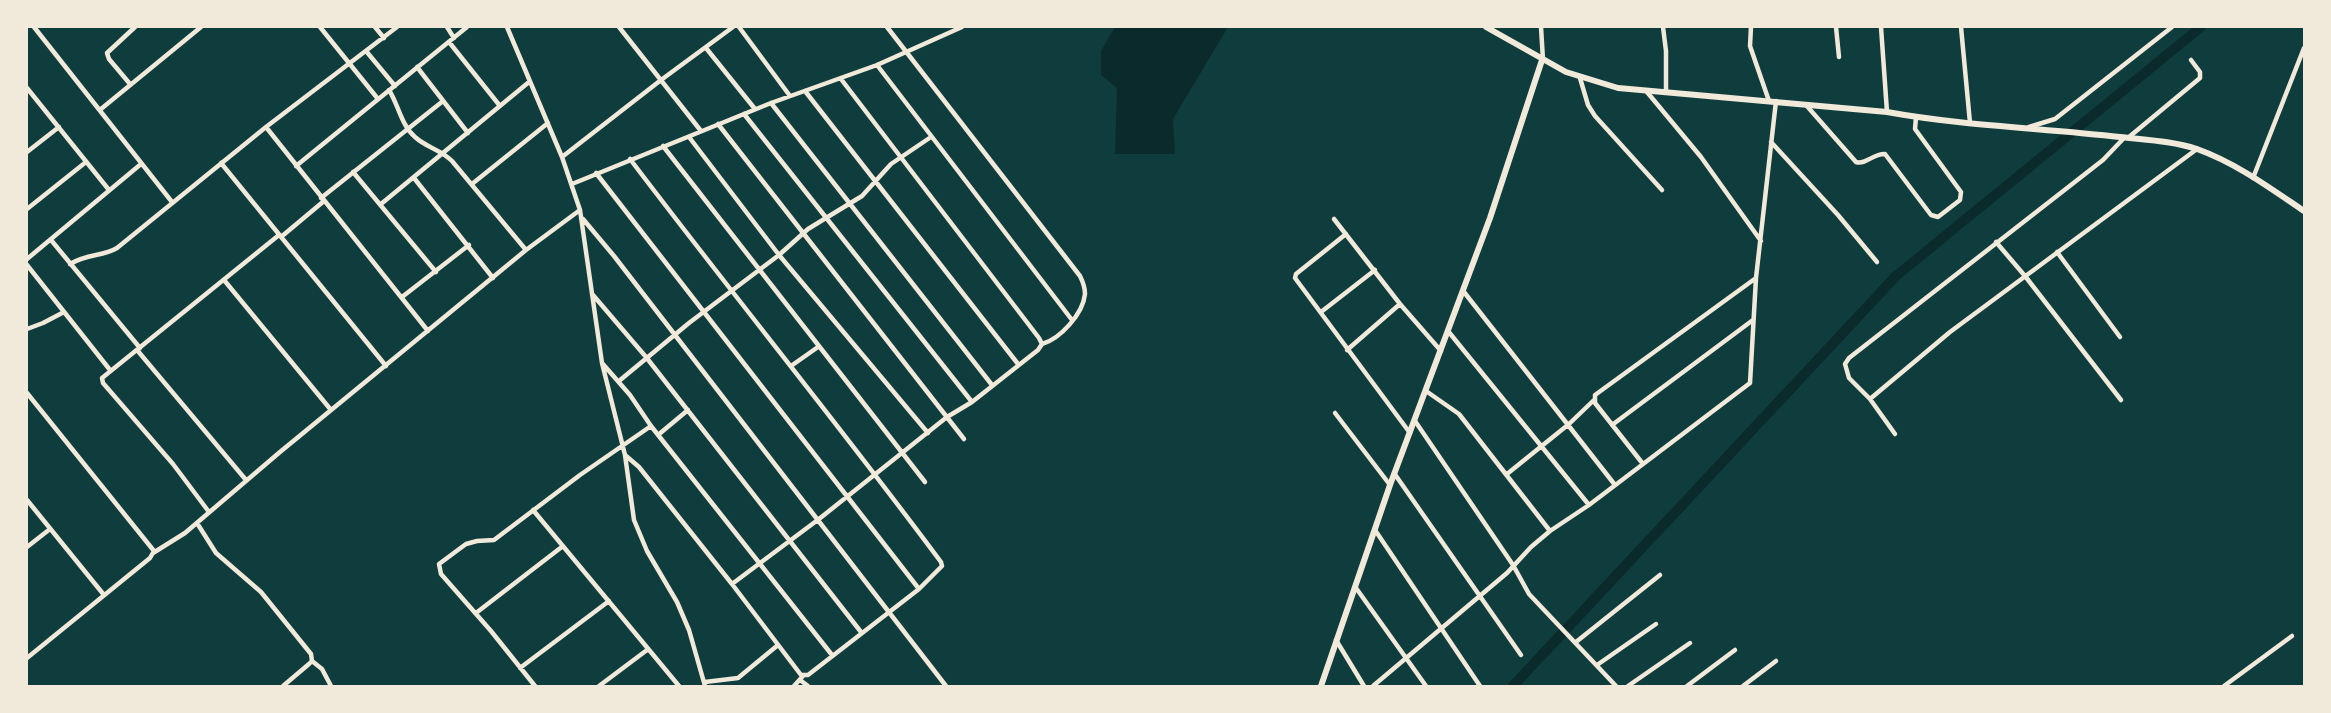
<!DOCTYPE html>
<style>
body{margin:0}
#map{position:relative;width:2331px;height:713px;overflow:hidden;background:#0f3d3e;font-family:Merriweather,serif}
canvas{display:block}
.frame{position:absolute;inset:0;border:28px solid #f1e9da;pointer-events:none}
</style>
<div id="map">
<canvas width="2331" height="713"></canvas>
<div class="frame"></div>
</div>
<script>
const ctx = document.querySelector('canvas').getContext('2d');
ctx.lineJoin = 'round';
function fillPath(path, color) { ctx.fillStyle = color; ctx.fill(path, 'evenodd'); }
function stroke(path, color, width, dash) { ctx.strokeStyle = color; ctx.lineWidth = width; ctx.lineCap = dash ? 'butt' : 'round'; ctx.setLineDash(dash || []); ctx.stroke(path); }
fillPath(new Path2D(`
 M1115,27H1228L1173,119L1175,154H1115L1117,88L1101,75V51Z`), '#0a2a2b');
stroke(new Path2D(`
 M1513,686L1896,276L2201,27`), '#0a2a2b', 10);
stroke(new Path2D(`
 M34,27L172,202
 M320,27L378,99
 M375,27L384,38
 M447,27L454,38
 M507,27L562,157L580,210L602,363L625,455L634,520L647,551L677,602L689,630L705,686
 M619,27L701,131
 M739,27L790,96
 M887,27L1080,276C1083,282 1085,288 1085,294C1083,314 1060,339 1042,344
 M1541,27L1543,60
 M1663,27L1666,51V92
 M1751,27L1750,46L1769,101
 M1836,27L1839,57
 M1881,27L1887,112
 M1961,27L1970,123
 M449,42L500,106
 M706,48L755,109
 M366,51L395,86
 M877,65L1072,320
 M417,67L468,133
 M1580,78L1588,105L1595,116L1662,190
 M130,84L109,59L107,53L135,27
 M27,88L109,190
 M389,90C399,106 401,125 415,137C427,148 440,149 452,161L526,250
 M805,91L1018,364
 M1647,92L1701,157L1761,241
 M771,103L992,385
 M1806,105L1856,162C1866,165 1874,153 1885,154L1931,215L1938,217L1960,200L1961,192L1915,129L1916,117
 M101,109L201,27
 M744,114L972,402
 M718,124L964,439
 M266,127L428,331
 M2029,127L2055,119L2172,27
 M689,137L779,255L928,433
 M2129,137L2200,78V72L2191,60
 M1771,142L1838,215L1877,262
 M663,146L925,482
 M27,152L59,127
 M562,157L661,80L733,27
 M221,163L386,366
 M296,166L467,27
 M353,172L436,272
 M596,173L919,589
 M414,178L493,278
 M2253,178L2304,48
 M472,184L548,123
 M572,184L771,103L877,65L962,27
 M321,198L443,101
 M381,204L529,82
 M27,209L86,162
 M583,219L614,256L946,686
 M1334,219L1400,304L1441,351
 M1346,234L1296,274L1295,278L1410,433
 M281,237L324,201
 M51,240L140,348
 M1996,242L2025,276L2121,400
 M2057,252L2120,337
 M27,259L141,164
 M70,264C89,253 102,257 117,248L266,127L397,27
 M27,265L110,370
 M224,280L331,410
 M1464,292L1615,485
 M593,295L646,357L861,632
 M402,297L469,245
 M1321,312L1375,270
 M27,329L43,323L64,312
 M1448,331L1589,505
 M137,350L246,480
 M1347,350L1400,304
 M602,363L630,395L651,426L832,655
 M791,366L818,347
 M619,381L689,323L779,255L808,229L862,196L891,164L931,137
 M1426,391L1459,414L1550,531
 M27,393L154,551L150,558L27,658
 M1870,399L1950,332L2197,149
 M1335,413L1390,485
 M1415,421L1513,565L1529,594L1616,686
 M1612,425L1753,320
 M1895,434L1870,399L1849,378L1845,364L1849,358L2103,160L2124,138
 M658,435L688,410
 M625,455L639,467L732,584L801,675H808L919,589L942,566L941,562C840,426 733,295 630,159
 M1643,464L1595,403V395L1756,278
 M1394,473L1521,655
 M1507,474L1569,424L1594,400
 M27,500L104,595
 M533,510L679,686
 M209,512L173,464L103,383L102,378L279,235
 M197,523L216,553L261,592L311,654L312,661L309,664L283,686
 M1375,530L1480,686
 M27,547L50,529
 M153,553L185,533L280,452L526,250L580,210
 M732,584L819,519L947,417L972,402L1038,350L1042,344L1039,338L841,79
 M1356,588L1426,686
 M476,613L563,546
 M1336,640L1364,686
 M1576,642L1660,575
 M312,661L322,669L331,686
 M1597,665L1656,624
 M520,668L609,601
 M800,680L808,686
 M705,682L738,678L778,645
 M535,686L491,631L441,574L439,564L466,544L477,541L494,540L580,475L651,426
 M599,686L647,650
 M794,686L803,676
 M1373,686L1507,573L1531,547L1550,531L1589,505L1750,383L1756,278L1776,101
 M1628,686L1690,643
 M1687,686L1735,650
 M1743,686L1776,661
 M2224,686L2292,636`), '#f1e9da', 4.5);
stroke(new Path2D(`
 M1486,27L1566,72L1618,88L1887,112C1964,126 2043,128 2120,137C2146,140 2172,141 2197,149C2236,163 2270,188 2304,211
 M1321,686L1390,485L1490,218L1542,60`), '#f1e9da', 6);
</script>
